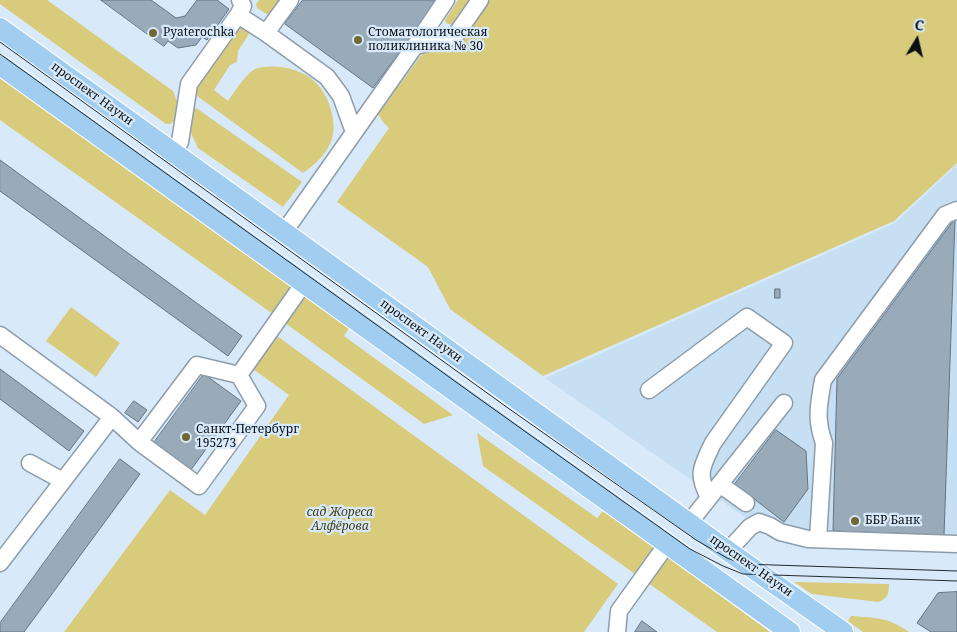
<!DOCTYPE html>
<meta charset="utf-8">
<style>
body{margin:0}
#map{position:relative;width:957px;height:632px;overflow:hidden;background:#d8eafa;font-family:"Noto Serif",serif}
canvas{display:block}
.north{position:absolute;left:892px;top:15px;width:50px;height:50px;-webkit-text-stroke:4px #d8eafa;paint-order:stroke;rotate:9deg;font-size:14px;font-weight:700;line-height:20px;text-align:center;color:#090f14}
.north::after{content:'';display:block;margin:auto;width:18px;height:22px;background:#090f14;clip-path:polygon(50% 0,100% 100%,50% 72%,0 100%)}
</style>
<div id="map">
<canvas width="957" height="632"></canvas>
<div class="north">С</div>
</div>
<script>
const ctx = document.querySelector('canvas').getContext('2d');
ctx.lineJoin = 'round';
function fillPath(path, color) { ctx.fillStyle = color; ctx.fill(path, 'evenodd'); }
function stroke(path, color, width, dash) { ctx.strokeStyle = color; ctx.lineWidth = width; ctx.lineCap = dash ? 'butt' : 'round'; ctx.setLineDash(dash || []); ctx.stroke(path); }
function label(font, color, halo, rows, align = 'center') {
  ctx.font = font + ' "Noto Serif",serif'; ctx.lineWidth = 4.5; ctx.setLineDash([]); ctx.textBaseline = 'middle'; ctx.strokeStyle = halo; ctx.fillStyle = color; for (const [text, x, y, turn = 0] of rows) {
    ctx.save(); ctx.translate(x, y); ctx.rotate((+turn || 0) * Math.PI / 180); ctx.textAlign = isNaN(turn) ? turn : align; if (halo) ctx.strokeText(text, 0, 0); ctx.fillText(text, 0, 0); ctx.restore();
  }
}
fillPath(new Path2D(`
 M957,165V553L819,547L776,539L545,378L895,223Z`), '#c6dff2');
fillPath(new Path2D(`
 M0,0H47L173,91L177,101L174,121L170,124H166L0,4Z
 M259,0H281L270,16L257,8L256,4Z
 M458,0H474L455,24L452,25L446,23L445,20Z
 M489,0H957V163L894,221L543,376L450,309L428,267L337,202L389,128L383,122L378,114L425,50L452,48Z
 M244,27L248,29L249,34L238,51L237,62L230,65L214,90L228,101C234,92 246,74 255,69C262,66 274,66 281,67C294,69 309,74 318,85C330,98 338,125 331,142C325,155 315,165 303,173L193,93L194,86L233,28Z
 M0,78L292,287L273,314L0,120Z
 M196,108L302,182L283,207L198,148L189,129L193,109Z
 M304,296L349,328L344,336L453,415L424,424L285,323Z
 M71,307L120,343L96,377L46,341Z
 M277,336L618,584L584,632H64L170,490L205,515L289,395L253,369Z
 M477,433L597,518L603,511L654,548L635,574L483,466Z
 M666,556L770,632H717L648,583Z
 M794,582L889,584C889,594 888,598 878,602L812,594Z
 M851,616C877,618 887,617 909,632H863L848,621Z`), '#d8cb7c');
const building = new Path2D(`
 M101,0H151L176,18L185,16L197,0H217L229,9L207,40L202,37L196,45L178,48L168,41L164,46Z
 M303,0H436L437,1L373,88L285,24Z
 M0,160L242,336L228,356L0,191Z
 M955,219L944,535L833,531L837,379Z
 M775,289H780V298H775Z
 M0,369L84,431L69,451L0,399Z
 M204,374L241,401L190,471L153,444Z
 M134,401L147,410L138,422L125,413Z
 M776,430L806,451L808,489L784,522L735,484Z
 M120,459L140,474L24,632H0V623Z
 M957,592V632H931L917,623L938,593Z
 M642,621L657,632H635Z`);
fillPath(building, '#99aab9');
stroke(building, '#647482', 1);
const minor = new Path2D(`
 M238,15L266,33L290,0
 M266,33L327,77L341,96L354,132
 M415,46L446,0
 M174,153L180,142L189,84L238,15L243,6L240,0
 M284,232L415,46L455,36L480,0
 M0,335L112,417L139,442L197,365L239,375L304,283
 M649,390L747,317L784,343L713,443C702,466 696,474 709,497
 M139,442L199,486L257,406L239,375
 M30,463L63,481
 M721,485L746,503
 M689,523L784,403
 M818,539L824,443C815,418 819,404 823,380L945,215L957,210
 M728,551L750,527L759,522L770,526L780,532L808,539L957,544
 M0,563L112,417
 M617,632L619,611L667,544`);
const major = new Path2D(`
 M0,28L728,551L843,632
 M0,65L790,632`);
stroke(minor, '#8c9dab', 19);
stroke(major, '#fff', 22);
stroke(minor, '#fff', 16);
stroke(major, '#a1cdf0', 20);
stroke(new Path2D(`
 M0,42L508,408L696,540L727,558L743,564L957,571
 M0,54L481,400L690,549L723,566L743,574L957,581`), '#222a30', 1);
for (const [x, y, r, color] of [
 [153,33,5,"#6f6734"],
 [358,40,5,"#6f6734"],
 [186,437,5,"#6f6734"],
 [855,521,5,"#6f6734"]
]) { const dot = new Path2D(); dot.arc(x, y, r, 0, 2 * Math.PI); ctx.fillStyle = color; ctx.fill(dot); stroke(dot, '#d8eafa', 2); }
label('12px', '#090f14', '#d8eafa', [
 ["Pyaterochka",163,33],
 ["Стоматологическая",368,33],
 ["поликлиника № 30",368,47],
 ["Санкт-Петербург",196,430],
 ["195273",196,444],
 ["ББР Банк",865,521]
], 'left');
label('12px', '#090f14', '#d8eafa', [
 ["проспект Науки",92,94,36],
 ["проспект Науки",421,331,36],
 ["проспект Науки",751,566,35]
]);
label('italic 12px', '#433d15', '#d8eafa', [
 ["сад Жореса",340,513],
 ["Алфёрова",340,527]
]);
</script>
